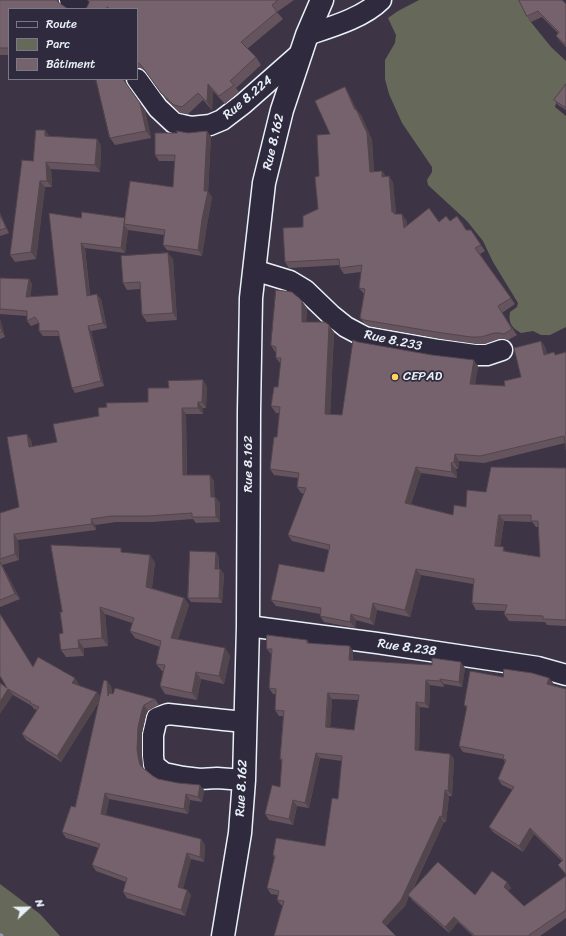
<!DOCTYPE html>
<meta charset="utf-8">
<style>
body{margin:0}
#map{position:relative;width:566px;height:936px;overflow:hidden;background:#3d3546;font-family:Sriracha,sans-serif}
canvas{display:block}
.legend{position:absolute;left:8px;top:8px;width:130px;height:72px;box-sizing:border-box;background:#2f2a3d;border:1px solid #797a88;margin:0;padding:5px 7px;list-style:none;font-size:12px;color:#e8f1f8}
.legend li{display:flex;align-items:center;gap:8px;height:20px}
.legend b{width:20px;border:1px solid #797a88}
.north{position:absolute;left:8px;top:888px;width:40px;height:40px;-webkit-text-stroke:3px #2f2a3d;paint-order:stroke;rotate:68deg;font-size:11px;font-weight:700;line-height:16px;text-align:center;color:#e8f1f8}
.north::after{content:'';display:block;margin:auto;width:14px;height:18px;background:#e8f1f8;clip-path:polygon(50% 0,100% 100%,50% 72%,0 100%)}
</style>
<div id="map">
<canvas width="566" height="936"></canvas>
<ul class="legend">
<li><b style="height:5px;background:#2f2a3d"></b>Route</li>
<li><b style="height:11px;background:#66695a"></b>Parc</li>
<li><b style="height:11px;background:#76626c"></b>Bâtiment</li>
</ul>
<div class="north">N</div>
</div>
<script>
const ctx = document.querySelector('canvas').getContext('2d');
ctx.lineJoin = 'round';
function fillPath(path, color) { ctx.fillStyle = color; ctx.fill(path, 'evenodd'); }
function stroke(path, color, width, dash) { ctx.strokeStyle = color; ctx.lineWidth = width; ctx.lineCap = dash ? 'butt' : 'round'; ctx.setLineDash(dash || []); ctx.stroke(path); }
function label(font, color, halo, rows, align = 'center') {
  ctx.font = font + ' Sriracha,sans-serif'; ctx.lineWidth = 3.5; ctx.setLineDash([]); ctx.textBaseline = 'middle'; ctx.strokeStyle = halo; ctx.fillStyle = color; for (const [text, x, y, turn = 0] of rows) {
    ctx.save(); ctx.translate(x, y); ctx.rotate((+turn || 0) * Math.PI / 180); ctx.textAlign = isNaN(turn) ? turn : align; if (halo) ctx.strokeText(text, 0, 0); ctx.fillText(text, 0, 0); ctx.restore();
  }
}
fillPath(new Path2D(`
 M419,0H519L530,21L551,47L566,61V88L557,100L555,107L566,116V327L550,335H541L533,331L521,333C512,328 508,323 510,312L517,307L518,303L493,262L483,241L467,221L428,185L427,180L432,172V167L402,123L389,94L385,79V60L395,43L396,35L388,18L398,11Z
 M0,884L40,914L60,936H0Z`), '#66695a');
stroke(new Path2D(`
 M0,936H1`), '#8f9bae', 5);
const minor = new Path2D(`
 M70,0L83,9
 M307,35C331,27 363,18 381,0
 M137,79L158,108L174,123L191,127L210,125L222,120L243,104L302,52
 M254,270L290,281L305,290L331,315L346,327L365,337L439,350L475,355H487L502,350
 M248,626L377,643L538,667L566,675
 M244,780L217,778L200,779L183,777L164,773L154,765L153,756V735L157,718L168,714L224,720L245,722`);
const highway = new Path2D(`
 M223,936L240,833L244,780L248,626L249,411L251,298L264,183L282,110L307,35L322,0`);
stroke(minor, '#e8f1f8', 23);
stroke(highway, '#e8f1f8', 25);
stroke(minor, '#2f2a3d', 20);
stroke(highway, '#2f2a3d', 22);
fillPath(new Path2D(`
 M0,0H59V3L9,9V55H0Z
 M89,0H294L277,12L283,19L247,49L256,57L261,65L236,88L239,92L225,104L213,91L212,110L203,100L188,114L180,113L167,100L146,72L141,68H137V9H86L89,3Z
 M519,0L566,4V47L560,41L556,36L558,33L542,17L531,22L527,16Z
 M126,81L127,85L145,110L151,138L115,145L110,138Z
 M566,84V110L558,105L554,100Z
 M345,87L349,94L356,109L361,115L372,140L374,172L382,171L386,177L389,176L393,183L396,214L406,220L407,225L439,222H462L466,230H471L485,251L480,254L515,304L502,313L517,335L508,340L504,339H499L485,344H476L441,339L369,326L365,324L360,318L364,294L359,288L361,272L344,274L340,268V265L289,268L285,262L303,227L318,209L319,176L330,134Z
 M45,130L49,136L97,139L101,146L100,172L51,169L52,187H45L36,259L15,262L10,255L33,161Z
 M211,136L208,192L212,197L207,225L202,256L167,250L163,245L164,235L128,230L125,253L85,248L90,295L101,299L107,328L91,331L104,386L75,393L72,388L59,336H43L39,331V323L31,326L27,321V316L0,314V278L29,279L32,284L30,297L58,295L81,218H125L173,187L175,161H159L155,155Z
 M0,213L9,233L0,236Z
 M173,259L177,320L147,322L142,315L140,289L127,290L123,283Z
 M307,308L306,322L334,332L330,414L342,415L358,342L478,366L475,384L505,386L521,377L541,341L545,347L547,354L554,352L556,355L565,443L484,463L459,461L458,469H456L457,478L421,473L411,504L453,515L466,507L486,492L566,468V626L547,625L545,622L509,621L504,614L505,611L476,610L472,603L473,584L421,575L410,617L377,610L374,625L356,620L355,628L324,622L320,616V614L276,606L271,600L324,572L329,550L292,541L288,535L304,494L301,493L297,487L298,478L274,475L270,469L277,437L279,413H276L271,406L278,387L281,364L276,358V352H275L271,345ZM504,521L532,522L536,527H538L540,557L507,552L500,547Z
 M0,319L5,337L0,339Z
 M207,386L206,408H203V414H186L187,475H210L214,481V497H215L220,503V522L196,523L193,519L152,522H116L95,525L96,530L18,540L19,560L2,565L20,599L0,607V513L19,507L31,440L32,447L57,442L99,416L148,402L169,388Z
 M125,552L155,562L152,588L184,598L189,605L178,639L225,648L230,656L224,684L201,679L197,700L165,694L160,686L163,671H162L156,664L160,647L135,638L130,631L132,623L105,614L108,646L84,648V656L66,657L61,650L63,633L62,612Z
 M219,557V569H220L224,574L222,603L191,602L188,598Z
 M307,640L309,643L353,651V661L465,668L462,687L444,684V687L430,685L429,708L420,707L419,751L450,754L454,759L452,796H449L446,822H444L412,891L475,895L507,882L511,888L508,891L524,906L566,876V918L540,936H473L458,922L449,933L412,900L409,896L405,906L386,926L281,905L277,900L278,895L271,894L267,888L274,858L273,855L325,846L338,799L342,761L320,758L309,808L297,806L293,825L269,820L265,814L280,787L282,762L280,759L283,716H279L275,710L276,694H273L269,688L271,654L267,649ZM332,699L358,700L354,730L330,727Z
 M33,667L79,684L78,685L97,692L100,697L107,681L111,686L112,693L155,699L159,705L148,711L146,715L142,733V756L143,769L153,776L158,779L204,790L202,802L190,800L188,814L109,799L106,815L201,839L205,845L204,862L191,859L183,888L187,890L191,895L185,916L127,898L123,892L126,882L96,871L92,865L99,848L66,838L62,832L75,807L100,700L61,762L26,740L22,734L37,710L34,709L32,706L13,695L7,688Z
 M503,677L549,678L553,683L552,685L566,689V875L558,865L562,861L534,834L523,852L493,832L489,827L513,790L502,785L498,779L505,762L503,759L463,752L459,746L467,709L464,705Z`), '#65545d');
fillPath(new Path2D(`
 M208,84L213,91L212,110L207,102Z
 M345,87L349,94L359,116L355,110Z
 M140,103L145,110L151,138L146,131Z
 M356,109L361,115L372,140L374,178L370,172Z
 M45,130L50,137L45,136Z
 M207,131L211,136L208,192L212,197L207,225L202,256L198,250L204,191Z
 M97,139L101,146L100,172L95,165Z
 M46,162L51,169L52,187L47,181Z
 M382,171L386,177H382Z
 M389,176L393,183L396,214L398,218L392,212Z
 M40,181L45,187L36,259L31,252Z
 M0,213L9,233L6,228L0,215Z
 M402,214L406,220L408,234L404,228Z
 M124,225L128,230L125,253L121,248Z
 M81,243L85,248L90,301L87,296Z
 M168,253L173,259L177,320L173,313Z
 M29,279L32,284L30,302L26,297Z
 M97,294L101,299L107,328L103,323Z
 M302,301L307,308L306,328L302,322Z
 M0,319L5,337L2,332L0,326Z
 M329,325L334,332L330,420L325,414Z
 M88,326L91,331L104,386L101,381Z
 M541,341L545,347L549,362L544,355Z
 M474,360L478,366L474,390L470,384Z
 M203,380L207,386L206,408L202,402Z
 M198,402L203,408V414L198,408Z
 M182,408L186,414L187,481L183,475Z
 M27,434L31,440L33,453L29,447Z
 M455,454L459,461L458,469L454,462Z
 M451,463L456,469L457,478L452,472Z
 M416,467L421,473L409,509L405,503Z
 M210,475L214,481L215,503L211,497Z
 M215,497L220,503V522L216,517Z
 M499,515L504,521L499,552L495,546Z
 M91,519L95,525L96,530L92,524Z
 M14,534L18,540L19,560L15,554Z
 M216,552L219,557L218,573L215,569Z
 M150,555L155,562L151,594L146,587Z
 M0,561L2,565L20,599L15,594Z
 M220,569L224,574L222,603L219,598Z
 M416,569L421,575L410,617L405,610Z
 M184,598L189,605L176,645L171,638Z
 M373,603L377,610L374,625L370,619Z
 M100,607L105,614L108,646L102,638Z
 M0,613L37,673L0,614Z
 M351,614L356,620L355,628L350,622Z
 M78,640L84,648V656L79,648Z
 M350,646L353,651L352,666L349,660Z
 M225,648L230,656L224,684L219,676Z
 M461,662L465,668L462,687L459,682Z
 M196,672L201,679L197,700L192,693Z
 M75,678L79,684L76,689L72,683Z
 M549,678L553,683L551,689L547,684Z
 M440,679L444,684V687L440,681Z
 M426,680L430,685L429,708L425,703Z
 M107,681L111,686L112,701L108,696Z
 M8,689L13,695L0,714V702Z
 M97,692L101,698L61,762L57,756Z
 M328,693L332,699L330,732L326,727Z
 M416,702L420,707L419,756L415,750Z
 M144,705L148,711L146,715L142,733V756L143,766L144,770L140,765L139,761L137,750L138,727L142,710Z
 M316,753L320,758L309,808L305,803Z
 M450,754L454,759L452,796L448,791Z
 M200,785L204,790L202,802L198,797Z
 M445,790L449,796L446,822L442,817Z
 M105,793L109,799L105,820L101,814Z
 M186,794L190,800L188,814L184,809Z
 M293,800L297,806L293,825L289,819Z
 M440,816L444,822L409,896L408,895L409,896L405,906L385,927L382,922Z
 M530,828L534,834L523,852L519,846Z
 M201,839L205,845L204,862L200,857Z
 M187,853L191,859L182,892L178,887Z
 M507,882L511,888L507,892L504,887Z
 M187,890L191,895L185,916L181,910Z
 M454,917L458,922L449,933L445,927Z`), '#53454c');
const building = new Path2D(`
 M0,0H57L58,2L68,9H9V48H0Z
 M89,0H278L272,5L277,12L241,42L256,57L230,81L234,85L219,96L208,84L207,102L198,93L182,107L174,105L161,93L141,65L137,62V46H138L137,45V9H109L108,7L105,9H86L89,3Z
 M519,0H562L566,4V45L556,36L559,32L538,11L527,16Z
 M96,79H123L140,103L146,131L110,138Z
 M566,84V108L554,100Z
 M345,87L355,110L356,109L367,133L370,172L382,171V177L389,176L392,212H394V214H402L404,228L429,208L439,222L446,216L450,221L457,216L466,230H471L481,245L475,248L511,298L498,306L512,329L504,334L500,333H494L481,337H471L436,332L364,320L360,318L365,289L359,288L362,265L340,268L339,259L285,262L283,228L303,227V216L318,209L315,177L319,176L317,135L330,134L315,101Z
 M36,130H45V136L97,139L95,165L46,162L47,181H40L31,252L10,255L22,160L33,161Z
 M177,131L188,133L207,131L204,191H208L202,219L198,250L163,245L165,230L124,224L130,181L173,187L175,155H155V133H177Z
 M82,212L125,218L124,224L121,248L81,243L87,296L97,294L103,323L88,326L101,381L72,388L58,331H39V323L35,317L27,321V311L0,309V278L29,279L26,297L58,295L49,213L81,218Z
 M0,215L6,228L0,230Z
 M168,253L173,313L142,315L140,282L123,283L121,256Z
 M276,290L292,292L302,301V322H325L329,325L325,414L342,415L353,340L358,342L432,355L474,360L470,384L505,386L504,381L521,377L514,348L541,341L544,355L554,352L555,355L566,352V450L564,436L480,456L455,454L454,462L451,463L452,472L416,467L405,503L453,515L454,505L466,507L467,490L486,492L491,467L566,468V620L543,619V616L504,614L507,605L472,603L474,579L416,569L405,610L373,603L370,619L351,614L350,622L320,616L321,608L271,600L279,564L324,572L330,545L288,535L306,488L297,487L299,473L270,469L274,437H277L280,407L271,406L274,387H278L281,358H276V347L271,345ZM499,515H531V521H538L540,557L503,551L504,547L495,546Z
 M0,326L2,332H0Z
 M203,380L202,402H198V408H182L183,475H210L211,497H215L216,517H192V513L148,516H111L91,519L92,524L14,534L15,554L0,559V513L19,507L7,437L27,434L29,447L57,442L53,424L99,416L98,408L107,407L106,403L148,402V388H169L168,381Z
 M51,545L121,548V552L150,555L146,587L184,598L171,638L225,648L219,676L196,672L192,693L160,686L165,665L156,664L161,641L130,631L134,618L100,607L102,638L78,640L79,648L61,650L59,634L63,633L60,612H62Z
 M190,551L216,552L215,569H220L219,598H188Z
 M0,562L15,594L0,600Z
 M0,614L33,667L38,657L75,678L72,683L97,692L57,756L22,734L39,707L30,703L31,702L8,689L0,702V683L7,688L0,676Z
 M267,635L307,640V643L350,646L349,660L432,665V658L461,662L459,682L440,679V681L426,680L425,703L416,702L415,750L450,754L448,791L445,790L442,817L440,816L401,900L382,922L396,936H274L284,901L277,900L279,891L267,888L275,856L273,855L276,838L325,846L332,798L338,799L342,756L316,753L305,803L293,800L289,819L265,814L272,785L280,787L282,759H280L284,711L275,710L276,689L269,688L272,649H267ZM328,693L359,695L354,730L326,727Z
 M504,669L532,673L549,678L547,684L566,689V874L558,865L563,860L530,828L519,846L489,827L514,787L498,779L506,760L503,759L504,755L459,746L467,706L464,705L470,671L503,677Z
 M104,680L107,681L108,696L109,693L113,694L115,688L155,699L144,705L142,710L138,727L137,750L139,761L140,765L143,768L153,776L158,779L178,783L200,785L198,797L186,794L184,809L105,793L101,814L201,839L200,857L187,853L178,887L187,890L181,910L123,892L127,878L92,865L100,844L62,832L71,806L75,807Z
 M438,862L475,895L492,871L507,882L504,887L524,906L566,876V910L529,935L530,936H475L454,917L445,927L408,895Z`);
fillPath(building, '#76626c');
stroke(building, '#53454c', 1);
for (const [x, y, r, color] of [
 [395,377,4,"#ffd166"]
]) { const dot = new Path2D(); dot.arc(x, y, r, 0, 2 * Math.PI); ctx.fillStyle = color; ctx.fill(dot); stroke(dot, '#2f2a3d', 1.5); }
label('13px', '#e8f1f8', '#2f2a3d', [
 ["Rue 8.224",248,98,-40],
 ["Rue 8.162",274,142,-77],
 ["Rue 8.233",393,341,12],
 ["Rue 8.162",249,464,-90],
 ["Rue 8.238",407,648,8],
 ["Rue 8.162",242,788,-87]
]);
label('13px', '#e8f1f8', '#2f2a3d', [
 ["CEPAD",403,377]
], 'left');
</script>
